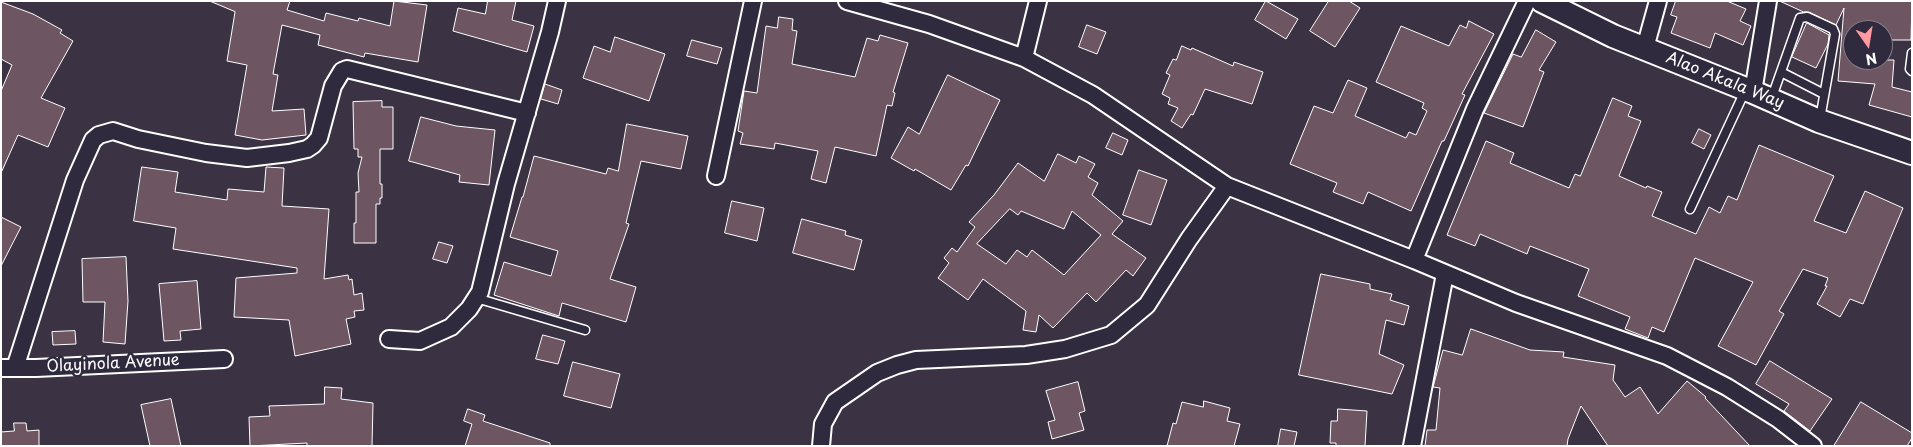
<!DOCTYPE html>
<style>
body{margin:0}
#map{position:relative;width:1913px;height:447px;overflow:hidden;background:#3b3344;font-family:"Playpen Sans",sans-serif}
canvas{display:block}
.frame{position:absolute;inset:0;border:2px solid #fff;pointer-events:none}
.north{position:absolute;left:1843px;top:20px;width:50px;height:50px;box-sizing:border-box;background:#2f2a3d;border:1px solid #827f8b;border-radius:50%;rotate:167deg;font-size:14px;font-weight:700;line-height:20px;text-align:center;color:#fff}
.north::after{content:'';display:block;margin:auto;width:18px;height:22px;background:#ff9aa2;clip-path:polygon(50% 0,100% 100%,50% 72%,0 100%)}
</style>
<div id="map">
<canvas width="1913" height="447"></canvas>
<div class="frame"></div>
<div class="north">N</div>
</div>
<script>
const ctx = document.querySelector('canvas').getContext('2d');
ctx.lineJoin = 'round';
function fillPath(path, color) { ctx.fillStyle = color; ctx.fill(path, 'evenodd'); }
function stroke(path, color, width, dash) { ctx.strokeStyle = color; ctx.lineWidth = width; ctx.lineCap = dash ? 'butt' : 'round'; ctx.setLineDash(dash || []); ctx.stroke(path); }
function label(font, color, halo, rows, align = 'center') {
  ctx.font = font + ' "Playpen Sans",sans-serif'; ctx.lineWidth = 5; ctx.setLineDash([]); ctx.textBaseline = 'middle'; ctx.strokeStyle = halo; ctx.fillStyle = color; for (const [text, x, y, turn = 0] of rows) {
    ctx.save(); ctx.translate(x, y); ctx.rotate((+turn || 0) * Math.PI / 180); ctx.textAlign = isNaN(turn) ? turn : align; if (halo) ctx.strokeText(text, 0, 0); ctx.fillText(text, 0, 0); ctx.restore();
  }
}
const building = new Path2D(`
 M210,1H290L287,10L324,21L326,13L358,21L359,18L390,26L394,1L427,5L418,62L365,53L364,57L318,45L320,35L282,25L273,74L278,75L272,111L304,109L306,135L262,140L235,135L247,65L227,61L235,12Z
 M488,1H516L512,20L534,26L527,52L453,31L458,8L485,14Z
 M1266,1L1298,19L1286,39L1255,20Z
 M1329,1H1349L1360,8L1335,47L1310,31Z
 M1676,1H1727L1746,9L1740,21L1751,26L1743,45L1715,33L1710,48L1671,33L1677,17L1671,15Z
 M1780,1H1912L1911,40H1883V30H1853V60H1894L1892,87L1912,92V117L1869,105L1875,84L1838,81L1844,8L1836,25L1809,12H1804Z
 M1,2L33,14L62,30L60,33L73,41L41,98L65,108L48,147L18,135L1,173V91L12,65L1,59Z
 M779,17L793,19L792,30L797,31L792,64L855,77L867,38L878,41L880,35L908,43L893,92L895,93L892,106L887,105L876,156L835,147L826,183L811,179L818,151L775,143L774,149L740,144L743,133L738,131L744,91L757,93L766,26L777,28Z
 M1469,21L1494,34L1462,94L1465,95L1444,141H1442L1411,211L1368,192L1363,204L1333,192L1337,183L1290,164L1314,106L1333,113L1348,80L1367,88L1355,116L1406,138L1409,132L1416,135L1427,111L1422,108L1424,103L1376,82L1401,26L1449,46L1460,25L1466,28Z
 M1807,23L1829,35L1828,44L1816,68L1792,57Z
 M1087,25L1106,32L1097,54L1079,47Z
 M1536,30L1556,42L1539,70L1544,72L1523,127L1484,113L1513,54L1521,57Z
 M615,37L665,54L649,101L583,78L594,46L610,52Z
 M692,40L722,48L717,64L687,56Z
 M1182,46L1191,50L1192,48L1233,66L1234,62L1263,72L1252,104L1205,89L1193,115L1191,114L1182,128L1171,121L1178,108L1168,104L1170,98L1162,94L1170,75L1166,73L1173,59L1176,60Z
 M948,75L1000,100L968,166L966,165L951,190L915,169L914,171L891,158L908,127L919,134Z
 M545,84L562,90L558,104L541,99Z
 M1613,98L1632,106L1628,116L1641,121L1619,176L1646,188L1647,186L1662,192L1652,216L1696,234L1709,207L1720,213L1728,196L1737,200L1759,145L1834,176L1814,221L1846,233L1865,191L1903,208L1863,304L1850,299L1840,317L1817,304L1827,286H1825L1828,278L1803,269L1779,311L1784,314L1756,365L1718,346L1753,282L1695,258L1664,332L1652,327L1648,338L1625,329L1630,317L1578,296L1589,269L1530,246L1527,254L1480,234L1475,246L1447,235L1486,141L1514,153L1510,163L1569,188L1575,174L1580,176Z
 M382,101V107H393V149H380V184H382V198H380V204H376V243H354V223H356V192H359L358,173L362,157H358V149H354L353,102Z
 M421,117L456,126L495,130L489,185L459,182L460,175L409,161Z
 M627,124L688,136L681,169L641,161L626,223L629,224L610,279L636,287L626,322L562,303L559,316L494,295L504,262L551,276L558,251L510,237L522,197H523L534,156L606,174L608,168L618,171Z
 M1699,129L1711,135L1704,149L1692,143Z
 M1113,133L1128,140L1122,155L1106,148Z
 M1058,154L1076,163L1079,156L1095,164L1088,177L1098,183L1092,195L1123,221L1112,234L1146,258L1133,276L1126,270L1096,302L1087,293L1053,328L1039,315L1036,332L1023,330L1026,311L983,279L968,300L938,278L949,263L944,258L952,248L957,252L975,227L969,222L994,195L1018,163L1044,181ZM1010,209L1018,215L1021,211L1064,229L1072,211L1101,235L1064,275L1032,250L1027,257L1017,250L1006,264L977,244Z
 M142,167L178,172L175,192L227,200L228,189L264,192L266,167L284,168L282,206L329,209L324,279L348,275L349,280L352,279L354,295L362,293L364,310L354,311L355,317L346,319L351,344L295,356L289,320L234,317L236,278L297,273V268L173,249L176,228L134,221Z
 M1139,170L1167,180L1151,225L1123,215Z
 M732,201L764,208L757,241L725,233Z
 M1,217L21,227L1,266Z
 M802,219L846,231L845,235L862,240L854,270L793,253Z
 M439,242L453,246L447,263L433,259Z
 M126,257L128,301L125,344L103,342L105,302H83L82,259Z
 M1321,274L1370,284V289L1392,294L1390,300L1409,306L1404,325L1386,320L1379,354L1404,365L1392,394L1299,375Z
 M197,281L201,329L180,331L181,340L164,341L159,284Z
 M1471,329L1530,350L1564,352L1563,357L1615,365L1613,380L1625,397L1640,387L1658,414L1687,381L1706,397L1705,398L1750,446H1608L1581,406L1568,439L1567,446H1425L1427,430H1436L1440,388L1433,387L1443,350L1462,355Z
 M75,331L76,344L53,345L52,332Z
 M543,335L565,341L558,364L536,359Z
 M1770,361L1832,399L1810,431L1784,411L1789,404L1756,384Z
 M573,362L620,374L611,408L564,396Z
 M1078,382L1085,411L1079,413L1084,430L1052,439L1048,422L1055,420L1046,391Z
 M325,387L342,388L341,399L373,403L372,446H307V443L250,446L249,417L270,416L269,406L324,404Z
 M171,399L181,446H150L141,405Z
 M1204,401L1230,408L1227,421L1240,424L1234,446H1167L1173,423L1176,424L1182,402L1203,407Z
 M1861,402L1912,433V438L1907,446H1834Z
 M468,409L485,415L483,421L550,443V446H465L472,424L464,421Z
 M1338,409L1367,411L1365,446H1336V443H1330L1331,421H1337Z
 M14,423H26L27,431L39,430V446H1V432L14,431Z
 M1281,429L1297,432L1294,446H1278Z`);
fillPath(building, '#6d5561');
stroke(building, '#fff', 1);
const lane = new Path2D(`
 M1912,53L1910,69L1912,71
 M1781,72L1824,94
 M1772,97L1800,18L1807,17L1833,29L1835,34L1820,119
 M1690,209L1745,91
 M476,298L585,330`);
const street = new Path2D(`
 M847,1L929,24L1024,58L1093,95L1227,186L1414,260L1516,303L1667,356L1727,387L1778,419L1813,446
 M1645,48L1658,1
 M1024,58L1038,1
 M1753,92L1768,1
 M716,176L753,1
 M1414,260L1475,109L1527,1
 M389,339L420,341L451,327L469,309L480,292L506,184L550,32L557,1
 M1,368H36L224,359
 M15,368L75,180L93,140L99,135L113,131L138,139L206,153L247,158L289,153L307,149L313,145L319,138L333,86L342,71L347,69L527,113
 M821,446L823,424L835,402L877,373L897,365L916,360L1026,355L1065,349L1111,335L1147,305L1189,239L1227,186
 M1412,446L1445,274`);
const secondary = new Path2D(`
 M1542,1L1613,36L1753,92L1819,121L1912,153`);
stroke(lane, '#fff', 11);
stroke(street, '#fff', 20);
stroke(secondary, '#fff', 26);
stroke(lane, '#2f2a3d', 8);
stroke(street, '#2f2a3d', 16);
stroke(secondary, '#2f2a3d', 22);
label('16px', '#fff', '#2f2a3d', [
 ["Alao Akala Way",1725,81,22],
 ["Olayinola Avenue",113,364,-3]
]);
</script>
